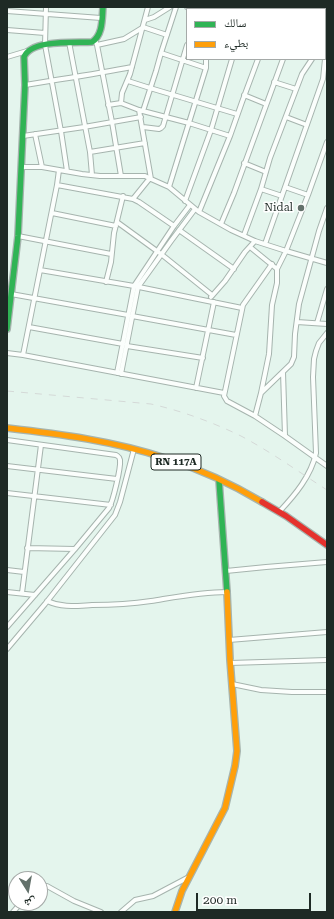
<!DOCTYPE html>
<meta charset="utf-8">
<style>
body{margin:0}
#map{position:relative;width:334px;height:919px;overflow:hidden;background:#e4f5ed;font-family:"Roboto Serif","Noto Naskh Arabic",serif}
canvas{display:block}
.frame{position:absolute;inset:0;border:8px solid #1e2a25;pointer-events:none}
.legend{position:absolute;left:186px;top:8px;width:140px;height:52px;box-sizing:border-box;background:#fff;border:1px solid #a5aaa8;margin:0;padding:5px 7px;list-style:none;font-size:12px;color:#1e2a25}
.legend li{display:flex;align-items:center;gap:8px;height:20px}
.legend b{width:20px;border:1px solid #a5aaa8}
.north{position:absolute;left:8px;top:871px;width:40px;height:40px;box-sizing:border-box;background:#fff;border:1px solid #a5aaa8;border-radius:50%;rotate:169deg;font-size:11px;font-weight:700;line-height:16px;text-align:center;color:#1e2a25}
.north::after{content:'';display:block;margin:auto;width:14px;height:18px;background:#63716b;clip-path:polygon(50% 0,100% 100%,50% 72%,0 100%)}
.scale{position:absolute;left:196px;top:893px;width:115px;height:18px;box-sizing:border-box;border:2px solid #1e2a25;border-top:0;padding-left:5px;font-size:12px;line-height:14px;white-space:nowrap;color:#1e2a25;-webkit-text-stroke:3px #fff;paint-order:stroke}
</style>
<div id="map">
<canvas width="334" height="919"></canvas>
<div class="frame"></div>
<ul class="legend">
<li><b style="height:5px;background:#30b455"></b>سالك</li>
<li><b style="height:5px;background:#ff9f0a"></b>بطيء</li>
</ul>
<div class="north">ش</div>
<div class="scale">200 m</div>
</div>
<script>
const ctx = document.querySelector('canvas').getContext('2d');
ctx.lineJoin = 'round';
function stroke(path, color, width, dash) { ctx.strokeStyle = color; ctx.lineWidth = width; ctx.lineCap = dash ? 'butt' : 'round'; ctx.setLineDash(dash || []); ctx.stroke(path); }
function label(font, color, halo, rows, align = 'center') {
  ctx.font = font + ' "Roboto Serif",serif'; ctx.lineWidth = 3; ctx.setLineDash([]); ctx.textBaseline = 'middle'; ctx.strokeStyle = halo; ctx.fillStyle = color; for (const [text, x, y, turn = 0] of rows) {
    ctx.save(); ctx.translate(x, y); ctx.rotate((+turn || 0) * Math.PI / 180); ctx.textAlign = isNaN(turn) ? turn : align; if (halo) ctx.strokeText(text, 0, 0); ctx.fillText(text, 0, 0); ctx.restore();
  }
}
const street = new Path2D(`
 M46,7L45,45L61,131L67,171
 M187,7L212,9
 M220,9V7
 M242,9L263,8L281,9
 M300,9L301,7
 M7,11L101,18
 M145,20L154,17L170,7
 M143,27L167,35
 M7,30L45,33
 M95,40L97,45L112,122L121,176
 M69,42L90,152L92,175
 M97,45L124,39L142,28
 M325,52L327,17
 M161,53L206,68
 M7,57L27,51
 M128,81L150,88L237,114
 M274,82L296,89
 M25,85C61,79 96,74 132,67
 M244,95L266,104
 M121,103L122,93L130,74L148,7
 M108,105L121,103L139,110L189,123L230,136L242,102L258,59
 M139,110L151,179L169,187L199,212L231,230L255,241L286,251L327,263
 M143,111L156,71L161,53L176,7
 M286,117L307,125
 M143,127L159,129L161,128L163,126L187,45
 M35,134L42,167
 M23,136L84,127L141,117
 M90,152L145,143
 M244,163L266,172
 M22,167H42L82,174L100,176H145L151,179
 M59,170L57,185L133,199L139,202L174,226
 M169,187L206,68V59
 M285,187L308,195
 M261,189L282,196
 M133,199L150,178
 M185,201L211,130L232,59
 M199,212L230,136
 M52,213L116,226
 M117,222L161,254L212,295
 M221,224L234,193L283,59
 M179,230L234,269
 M244,235L261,189L270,158L302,74L312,59
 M18,236L111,254
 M265,244L323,79L325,59
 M250,247L277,269
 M272,264L243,305L224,396L227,401L255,416L285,436L327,466
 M40,270L134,286L242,308
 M106,282L111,262L114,233L123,196
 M11,294L128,315
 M211,297L225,281L245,252L255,241
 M132,316L236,335
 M297,322L327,324
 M317,323L327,289
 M29,327L123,344
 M127,346L203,358
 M7,353L23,355L224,393
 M23,355L57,185
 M283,372L285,436
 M117,373L134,286L174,226L190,205
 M121,374L138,287L171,241L195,209
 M196,388L214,302
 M261,393L269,354L272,305L277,283V269L286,251L308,195L327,142
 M255,416L261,393L291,364L294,357L295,334L299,304L319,231L327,208
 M7,440L116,455C119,457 119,456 120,460C121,468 113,501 109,508L75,549L7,627
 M7,466L117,479
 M7,493L111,505
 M279,512C295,495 311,476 316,453L313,377L314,359L316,351L319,343L327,333
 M27,548L75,549
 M7,570L24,572
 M226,571L266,567L327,562
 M7,592L35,595
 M22,593L41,445
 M47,601C63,608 75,606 92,605C112,605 131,604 151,601C176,597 201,592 227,592
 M229,640L327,632
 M7,649L45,604L115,515L120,502L134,449
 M230,663L327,660
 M232,684L261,690L292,692H327
 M40,886H47L74,901L101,912
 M13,912L21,903
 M121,912L135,900L153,896L189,877`);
const fast = new Path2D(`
 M7,329L18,236L25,85L24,57C31,39 76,43 92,42C103,35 102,19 103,7
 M219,480L227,592`);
const slow = new Path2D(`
 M7,428C60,434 114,441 165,458C199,469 232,484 262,502
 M175,912L182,891L225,808L235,766L237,751L230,660L227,592`);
const jam = new Path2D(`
 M262,502L286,516L327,545`);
stroke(street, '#a6b4ae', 6);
stroke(fast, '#a6b4ae', 8);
stroke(slow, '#a6b4ae', 8);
stroke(jam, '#a6b4ae', 8);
stroke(street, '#fbfefc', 4);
stroke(fast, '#30b455', 5.5);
stroke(slow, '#ff9f0a', 5.5);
stroke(jam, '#e5322d', 5.5);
stroke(new Path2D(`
 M7,391L151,404C182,411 212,422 241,436C271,452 299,472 327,490`), '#d4d9d7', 1, [7, 7]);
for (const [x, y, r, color] of [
 [301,208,4,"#63716b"]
]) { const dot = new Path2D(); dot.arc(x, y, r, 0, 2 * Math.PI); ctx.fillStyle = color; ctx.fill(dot); stroke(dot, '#fff', 1.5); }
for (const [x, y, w] of [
 [176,462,50]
]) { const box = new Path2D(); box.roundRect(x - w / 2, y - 8, w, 16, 3); ctx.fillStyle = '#fff'; ctx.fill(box); stroke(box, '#1e2a25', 1); }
label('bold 10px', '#1e2a25', null, [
 ["RN 117A",176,462]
]);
label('11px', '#1e2a25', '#fff', [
 ["Nidal",293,208]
], 'right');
</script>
